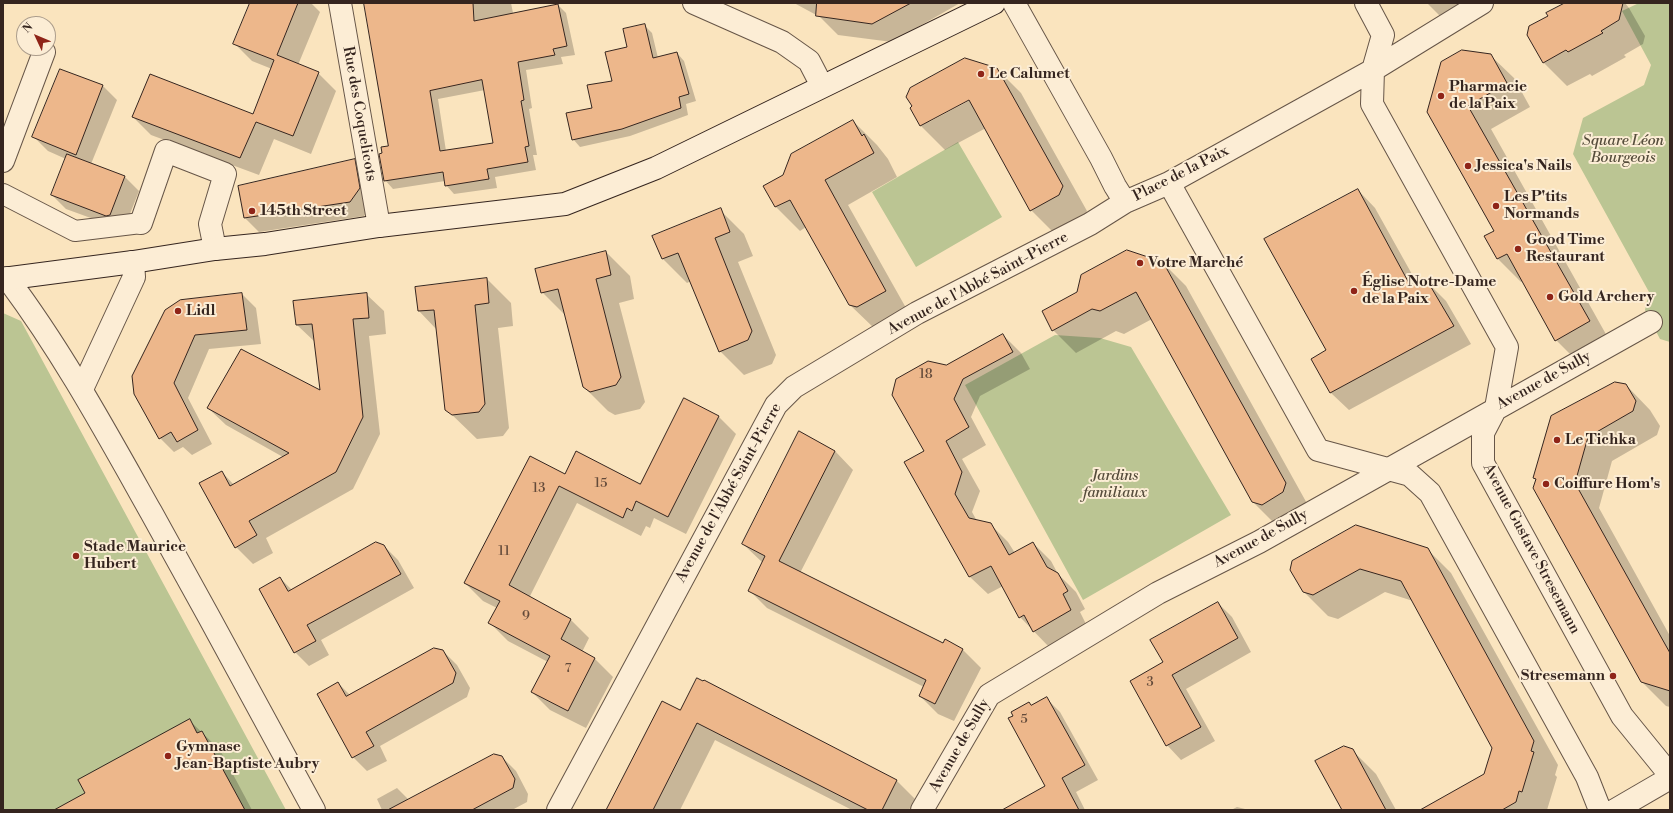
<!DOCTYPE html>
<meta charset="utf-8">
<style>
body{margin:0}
#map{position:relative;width:1673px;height:813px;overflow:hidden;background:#fae4be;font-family:"Libre Bodoni",serif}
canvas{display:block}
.frame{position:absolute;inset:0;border:4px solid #35251f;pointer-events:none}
.north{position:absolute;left:16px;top:16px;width:40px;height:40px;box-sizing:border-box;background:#fcedd5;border:1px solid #ac9d8c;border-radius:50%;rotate:314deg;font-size:11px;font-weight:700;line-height:16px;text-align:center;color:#35251f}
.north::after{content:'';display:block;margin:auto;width:14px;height:18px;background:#8f2418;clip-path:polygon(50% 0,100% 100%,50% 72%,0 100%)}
</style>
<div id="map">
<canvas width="1673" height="813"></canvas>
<div class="frame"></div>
<div class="north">N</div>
</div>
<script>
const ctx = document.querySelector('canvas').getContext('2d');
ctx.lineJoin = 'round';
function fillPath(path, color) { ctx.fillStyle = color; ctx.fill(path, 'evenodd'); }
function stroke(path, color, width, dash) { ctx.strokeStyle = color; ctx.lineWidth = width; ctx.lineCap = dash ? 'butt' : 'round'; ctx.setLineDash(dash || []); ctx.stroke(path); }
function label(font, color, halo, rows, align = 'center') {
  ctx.font = font + ' "Libre Bodoni",serif'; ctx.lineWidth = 4; ctx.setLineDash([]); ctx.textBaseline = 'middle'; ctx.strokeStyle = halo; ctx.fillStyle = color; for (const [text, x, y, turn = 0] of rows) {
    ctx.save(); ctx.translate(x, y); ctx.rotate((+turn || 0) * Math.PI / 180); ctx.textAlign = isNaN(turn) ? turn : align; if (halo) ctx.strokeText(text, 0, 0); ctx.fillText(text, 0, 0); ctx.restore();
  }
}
fillPath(new Path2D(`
 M1639,3H1670V342L1660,339L1645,310L1649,292L1573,154L1583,118L1644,85L1651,65L1622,11Z
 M958,142L1002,217L916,267L872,192Z
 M3,313L21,321L286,810H3Z
 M1055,335L1100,338L1131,347L1231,515L1083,600L965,385Z`), '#bbc593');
fillPath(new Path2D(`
 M251,3H311L320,12L298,65L318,73L336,91L311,154L274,139L259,175L151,135L133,117L254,115L272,69L252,61L234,43Z
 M366,3H511L513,13L558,5L566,13L575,55L561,57L563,64L526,70L532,108L529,109L537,155H533L536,170L495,177L497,188L454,194L446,185L445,181L393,189L385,180L383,154L389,147ZM485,90L494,144L446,151L438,99Z
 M794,3H960L892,42L838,35L820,17Z
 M1427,3H1472L1443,19Z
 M1568,3H1625L1629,8L1645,36L1643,44L1624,55L1626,57L1592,76L1590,74L1567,86L1543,62L1549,16Z
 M644,25L652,33L658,58L677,53L684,61L696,101L686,104L688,115L630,136L580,147L573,139L613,82Z
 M1490,55L1514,78L1530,107L1491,129L1612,345L1579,363L1556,340L1523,281L1521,282L1498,259L1486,237L1495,232L1428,112Z
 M997,69L1021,93L1087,211L1083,219L1055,234L1031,210L986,128L945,150L921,126L911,108ZM973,96L974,98L929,122L931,119Z
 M103,86L117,100L91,164L125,177L139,191L124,229H121L66,209L52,195L66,159L48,151L34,137Z
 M853,121L877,145L888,159L897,177L848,205L910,315L874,328L849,304L806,227L800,231L776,207L764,186L784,175Z
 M354,161L368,175L373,203L364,216L259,232L245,218Z
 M1358,190L1375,208L1418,285L1428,283L1446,301L1471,344L1349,410L1331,393L1327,351Z
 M720,210L744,234L753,256L738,262L776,355L772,364L744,375L720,351L691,281L687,283L663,259Z
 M606,252L630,276L634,299L619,303L645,402L640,409L615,415L608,411L584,387L565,315L542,292Z
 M1163,263L1186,286L1309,507L1276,525L1253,502L1152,319L1124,334L1116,331L1076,353L1053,330Z
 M487,279L511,303L513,326L498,328L509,428L503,436L477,439L446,409L437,330L419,311Z
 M242,294L256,308L261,344L209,349L188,398L212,444L192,455L183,447L174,452L160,438L180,301Z
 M366,294L384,311L386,334L369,336L380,434L353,489L266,538L273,553L253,564L236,547L222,472L234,485L283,457L226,425L208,408L321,392L315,342L297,325Z
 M1003,335L1021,353L1030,369L980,396L971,417L986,445L962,459L980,491L972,512L977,521L990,524L1008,542L1015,553L1033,543L1051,561L1058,574L1076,592L1085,609L1080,612L1088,628L1051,649L1020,617L1003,586L988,594L970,577L905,463L925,451L946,366Z
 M1626,385L1650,410L1660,426L1657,435L1612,461L1599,508L1670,636V707L1666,706L1642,682L1535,478Z
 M718,416L736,434L686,534L654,518L650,528L646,526L641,536L577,503L529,598L571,620L589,638L582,652L595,659L613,677L586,728L550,710L532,692L548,662L508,641L490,623L497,608L483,601L465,583L565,476L640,485Z
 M835,451L853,470L800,573L944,645L945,641L963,650L981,668L954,721L938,714L920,696L924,687L767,608L749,590L763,563L743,544Z
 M384,546L398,560L414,588L321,640L329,655L309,666L295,652L280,578L292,590Z
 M1427,549L1451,573L1558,765L1555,775L1557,777L1547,810H1422L1485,775L1493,748L1413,601L1385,592L1338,619L1328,616L1304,592L1291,570Z
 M1218,603L1232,617L1251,652L1186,689L1215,741L1181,760L1167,745L1164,663Z
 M443,651L457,665L470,688L467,697L380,746L387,761L367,771L353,757L338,683L350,695Z
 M704,681L897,781L915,799L909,810H852L715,740L680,810H607Z
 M1046,698L1060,712L1098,780L1076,792L1085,810H1004L1047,786L1014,716L1029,703L1032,706Z
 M189,720L220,750L252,810H86Z
 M1352,750L1376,774L1396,810H1343Z
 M502,757L516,771L528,794L527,802L512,810H382L377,799L397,788L409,800Z
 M1237,807L1245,809L1246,810H1231Z`), '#0003');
const building = new Path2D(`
 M250,3H298L277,55L319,72L293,136L256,122L240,158L132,117L150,74L253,114L274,60L233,44Z
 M364,3H473L474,21L558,4L567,46L553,49L555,55L518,62L524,100L521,101L529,146L525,147L528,162L487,169L489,179L445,186L443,172L384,181L379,154L382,153L381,147L388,146ZM482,80L493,143L440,151L430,91Z
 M817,3H911L872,24L816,16Z
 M1565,3H1623L1619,20L1601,31L1603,33L1568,52L1566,50L1543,63L1527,35L1529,26L1548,16L1546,13Z
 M645,24L653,58L677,52L689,94L679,97L681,108L622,129L572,140L566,113L592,108L587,85L612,81L605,52L627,47L623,29Z
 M1462,50L1491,54L1507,83L1468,106L1590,321L1555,341L1507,254L1497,259L1484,236L1494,231L1427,112L1441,62Z
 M965,58L997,68L1063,186L1059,195L1030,211L969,100L920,126L910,108L912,106L906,97L910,88Z
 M60,69L103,85L76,155L32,137Z
 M853,120L862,136L864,134L874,153L825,180L886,291L857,307L849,305L790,200L775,207L763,186L783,175L791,154Z
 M67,154L125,176L110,215L106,216L51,195Z
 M355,159L360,188L350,202L244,218L238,186Z
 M1358,189L1410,285L1428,282L1454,326L1330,393L1311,359L1326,350L1264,239Z
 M721,208L730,232L715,238L752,331L748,340L719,352L678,253L662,259L652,236Z
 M1127,250L1163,262L1286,483L1283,492L1262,505L1252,502L1136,292L1100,311L1092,309L1052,331L1042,311L1077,292L1081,275Z
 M606,251L611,275L596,279L621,377L616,385L590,392L583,387L558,289L541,293L535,269Z
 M487,278L489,303L475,305L485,404L479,412L452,415L445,410L434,310L418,311L415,287Z
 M242,293L247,330L195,335L174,383L198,430L177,442L171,432L159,439L134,394L132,376L165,310L180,300Z
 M367,293L369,318L353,319L363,417L336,472L249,521L257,535L235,548L199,483L222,471L230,486L289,453L207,408L241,349L320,390L312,324L296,325L293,301Z
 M1003,334L1013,352L963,379L954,399L969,427L946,441L962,472L955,494L969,518L991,523L1009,555L1033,542L1047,567L1058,573L1068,591L1063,594L1071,610L1033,632L1024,615L1019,618L991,566L969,577L904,462L924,451L892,395L896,379L928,361L946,365Z
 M1615,382L1626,384L1636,401L1633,411L1588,437L1575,483L1670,653V691L1641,682L1533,488L1536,479L1533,478L1551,416Z
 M684,398L719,416L668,517L636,501L632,511L627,508L623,518L559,486L509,585L571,619L561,639L595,658L568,711L531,692L550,656L488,623L500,601L464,583L530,456L565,474L576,451L640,484Z
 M799,431L835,451L779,561L943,643L945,639L963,649L935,704L919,696L926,680L748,591L765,556L742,544Z
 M1356,525L1428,548L1534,741L1531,751L1534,752L1522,792L1519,791L1516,802L1502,810H1420L1484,774L1492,748L1401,581L1360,569L1313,595L1303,592L1290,570L1292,561Z
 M376,542L384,545L401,574L307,625L316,641L294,653L259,589L280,577L288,591Z
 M1218,602L1238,638L1172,675L1201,727L1166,746L1130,681L1163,662L1150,640Z
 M434,648L443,650L456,673L453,683L366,732L374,746L352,758L317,694L338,682L346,696Z
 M697,678L703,681L704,680L897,780L882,810H868L697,723L653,810H606L662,701L680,710Z
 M1047,697L1085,765L1062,778L1079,810H1002L1045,786L1008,718L1013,716L1011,712L1029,702L1031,705Z
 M190,719L197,733L202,731L245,810H54L85,793L78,780Z
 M1344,746L1353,749L1386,810H1342L1315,761Z
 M494,754L502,756L515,779L513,788L472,810H388Z`);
fillPath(building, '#edb78b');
stroke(building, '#35251f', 1);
const pedestrian = new Path2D(`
 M3,194L75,231L141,223`);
const minor = new Path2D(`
 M340,3L379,226
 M694,3L782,42L809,61L822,86
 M1014,3L1101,158L1115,186L1125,202
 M1366,3L1383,35L1373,70L1372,104L1507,347L1496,408L1483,433V463L1622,716L1670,775
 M3,161L44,52
 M1169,183L1318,450L1410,475L1430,493L1587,777L1600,810
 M141,223L166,151L225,174L210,224L215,249
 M7,278C62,351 106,432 151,512C206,611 260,710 314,810
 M82,389L134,277L133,262
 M558,810L776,405L794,387L917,313L1090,224L1125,202L1169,183L1373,70L1482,3
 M922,810L989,695L1158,593L1259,542L1651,322
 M1615,810L1670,778`);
const secondary = new Path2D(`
 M3,279L133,262L215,249L265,244L379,226L565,204L656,168L994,3`);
stroke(pedestrian, '#665547', 22);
stroke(minor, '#665547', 24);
stroke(secondary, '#35251f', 24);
stroke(pedestrian, '#fcedd5', 20);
stroke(minor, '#fcedd5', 22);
stroke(secondary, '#fcedd5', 22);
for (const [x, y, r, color] of [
 [981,74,4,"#8f2418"],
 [1441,96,4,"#8f2418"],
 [1468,166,4,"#8f2418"],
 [1496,206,4,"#8f2418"],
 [252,211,4,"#8f2418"],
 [1518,249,4,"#8f2418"],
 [1140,263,4,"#8f2418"],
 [1354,291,4,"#8f2418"],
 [1550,297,4,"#8f2418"],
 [178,311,4,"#8f2418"],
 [1557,440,4,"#8f2418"],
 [1546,484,4,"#8f2418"],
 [76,556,4,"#8f2418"],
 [1613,676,4,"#8f2418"],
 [168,756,4,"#8f2418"]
]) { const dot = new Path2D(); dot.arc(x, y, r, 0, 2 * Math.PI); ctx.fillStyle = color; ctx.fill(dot); stroke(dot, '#fcedd5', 1.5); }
label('13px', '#634a3a', null, [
 ["18",926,375],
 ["15",601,484],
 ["13",539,489],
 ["11",504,552],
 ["9",526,617],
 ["7",568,669],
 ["3",1150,683],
 ["5",1024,720]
]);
label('bold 15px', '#35251f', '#fcedd5', [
 ["Le Calumet",989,74],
 ["Pharmacie",1449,87],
 ["de la Paix",1449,104],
 ["Jessica's Nails",1476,166],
 ["Les P'tits",1504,197],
 ["Normands",1504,214],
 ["145th Street",260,211],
 ["Good Time",1526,240],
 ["Restaurant",1526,257],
 ["Votre Marché",1148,263],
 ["Église Notre-Dame",1362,282],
 ["de la Paix",1362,299],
 ["Gold Archery",1558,297],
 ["Lidl",186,311],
 ["Le Tichka",1565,440],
 ["Coiffure Hom's",1554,484],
 ["Stade Maurice",84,547],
 ["Hubert",84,564],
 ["Stresemann",1605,676,"right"],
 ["Gymnase",176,747],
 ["Jean-Baptiste Aubry",176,764]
], 'left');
label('15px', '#35251f', '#fcedd5', [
 ["Rue des Coquelicots",359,114,80],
 ["Place de la Paix",1181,174,-27],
 ["Avenue de l'Abbé Saint-Pierre",978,284,-28],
 ["Avenue de Sully",1544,381,-29],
 ["Avenue de l'Abbé Saint-Pierre",729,493,-61],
 ["Avenue de Sully",1261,539,-29],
 ["Avenue Gustave Stresemann",1531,549,62],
 ["Avenue de Sully",960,746,-60]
]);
label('italic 15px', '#564d3c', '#fcedd5', [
 ["Square Léon",1623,141],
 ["Bourgeois",1623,158],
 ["Jardins",1115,476],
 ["familiaux",1115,493]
]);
</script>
